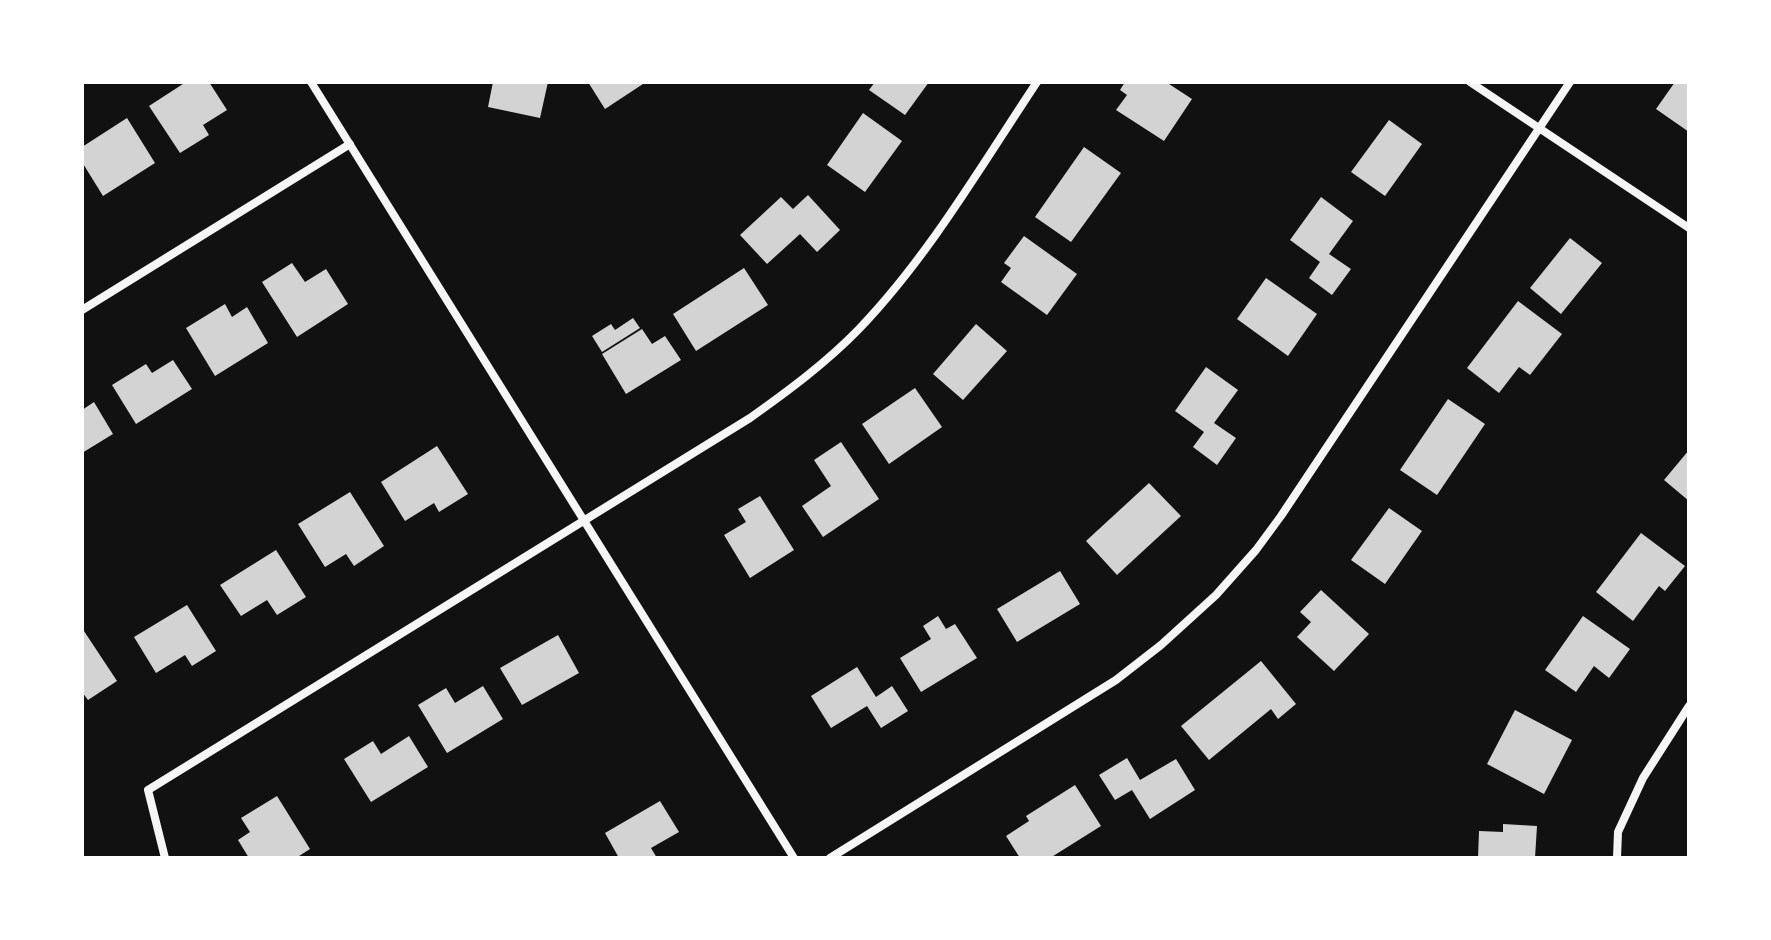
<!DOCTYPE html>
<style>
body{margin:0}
#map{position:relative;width:1771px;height:940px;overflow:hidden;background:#111;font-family:Inter,sans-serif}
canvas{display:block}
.frame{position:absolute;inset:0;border:84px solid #fff;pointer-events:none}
</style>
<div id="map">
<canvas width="1771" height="940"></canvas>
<div class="frame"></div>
</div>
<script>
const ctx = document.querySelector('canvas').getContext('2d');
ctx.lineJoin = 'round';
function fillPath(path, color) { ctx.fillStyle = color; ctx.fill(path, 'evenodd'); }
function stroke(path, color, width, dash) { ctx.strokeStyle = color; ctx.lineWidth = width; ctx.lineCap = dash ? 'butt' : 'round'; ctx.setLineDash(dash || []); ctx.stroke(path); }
fillPath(new Path2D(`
 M186,82H209L227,110L203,125L209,135L180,153L149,106Z
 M493,82H548L540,118L488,107Z
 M588,82H646L605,109Z
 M875,82H929L905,115L869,90Z
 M1125,82H1166L1192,99L1164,141L1116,110L1127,95L1120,90Z
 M1675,82H1689V132L1656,109Z
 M863,113L902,141L865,192L827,165Z
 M127,118L155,163L103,196L82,162V147Z
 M1389,120L1422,144L1385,196L1351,172Z
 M1084,147L1121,173L1071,242L1035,217Z
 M808,195L840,230L817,252L800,234L767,264L740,235L781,197L793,209Z
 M1321,197L1353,221L1329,254L1351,269L1332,295L1309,278L1320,262L1290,240Z
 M1024,236L1077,274L1047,315L1001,282L1011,268L1004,263Z
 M1570,238L1602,263L1561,314L1530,288Z
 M292,263L305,282L326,269L348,304L297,337L262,282Z
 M744,268L768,305L696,351L673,314Z
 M1266,278L1317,314L1288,356L1237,319Z
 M1518,301L1562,334L1530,375L1519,367L1499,393L1467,368Z
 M225,304L232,317L247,307L268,343L215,376L186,328Z
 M633,318L640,328L602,352L592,336L611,324L615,330Z
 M976,324L1007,351L963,400L933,374Z
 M642,329L652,344L665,336L681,360L626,394L602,354Z
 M173,360L192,389L136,424L112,385L146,364L152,373Z
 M1206,367L1238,390L1214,423L1236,438L1217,465L1193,447L1204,432L1175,411Z
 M915,388L942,427L889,464L862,424Z
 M1448,399L1485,424L1437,495L1400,470Z
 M94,402L113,434L82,453V410Z
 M841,442L879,499L823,537L802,506L831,486L814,460Z
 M437,446L468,494L439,512L434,503L405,521L381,482Z
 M1689,450V501L1664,480Z
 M1149,483L1181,516L1117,575L1086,541Z
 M350,492L384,546L354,566L346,554L325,567L298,524Z
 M760,496L794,550L750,578L724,535L746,522L738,509Z
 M1389,508L1422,531L1385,584L1351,560Z
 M1641,533L1685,566L1665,591L1659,586L1633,621L1596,592Z
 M276,550L306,597L277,615L267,600L241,616L220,585Z
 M1060,571L1080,604L1017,642L997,609Z
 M1321,590L1369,634L1334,671L1297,637L1311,622L1300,612Z
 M187,605L216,651L192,666L185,655L156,673L134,637Z
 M938,616L946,629L955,624L977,658L921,692L900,658L931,639L923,626Z
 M1583,616L1630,649L1609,678L1594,666L1576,692L1545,670Z
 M82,628L117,681L88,700L82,692Z
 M558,635L579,673L522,705L500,668Z
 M1261,661L1296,704L1278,719L1271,709L1209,760L1181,726Z
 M857,667L876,697L892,686L908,711L881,728L867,706L831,728L811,696Z
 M483,686L503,719L447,753L418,705L446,688L455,703Z
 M1515,710L1572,740L1544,794L1487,764Z
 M409,736L428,767L371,802L344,759L373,741L381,754Z
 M1127,758L1140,780L1176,759L1195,790L1150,819L1132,790L1115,800L1099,775Z
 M1075,785L1101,826L1050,858H1020L1006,836L1029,821L1026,816Z
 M277,796L310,849L296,858H249L238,840L250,832L241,818Z
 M660,801L679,832L651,848L657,858H619L605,833Z
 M1503,824L1537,826L1535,858H1478L1479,831L1503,832Z`), '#d3d3d3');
stroke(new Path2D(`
 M311,82L794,858
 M1470,82L1689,228
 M82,310L350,144
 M165,858L148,790L750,418C788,391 826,363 859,329C929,256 981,166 1037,82
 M830,858L1116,680L1161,645L1216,595L1256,550L1281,516L1570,82
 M1617,858L1618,832L1643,778L1689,706`), '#f5f5f5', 8);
</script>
